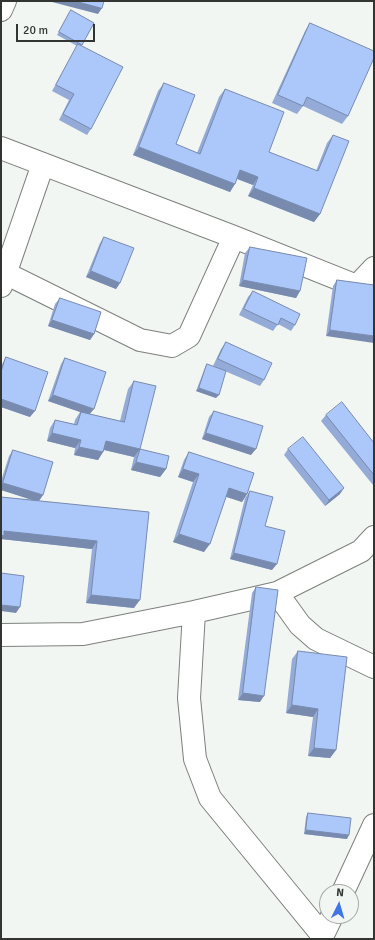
<!DOCTYPE html>
<style>
body{margin:0}
#map{position:relative;width:375px;height:940px;overflow:hidden;background:#f2f6f2;font-family:Signika,sans-serif}
canvas{display:block}
.frame{position:absolute;inset:0;border:2px solid #333533;pointer-events:none}
.north{position:absolute;left:319px;top:884px;width:40px;height:40px;box-sizing:border-box;background:#f2f6f2;border:1px solid #a6a9a6;border-radius:50%;rotate:5deg;font-size:11px;font-weight:700;line-height:16px;text-align:center;color:#333533}
.north::after{content:'';display:block;margin:auto;width:14px;height:18px;background:#4075e5;clip-path:polygon(50% 0,100% 100%,50% 72%,0 100%)}
.scale{position:absolute;left:16px;top:24px;width:79px;height:18px;box-sizing:border-box;border:2px solid #333533;border-top:0;padding-left:5px;font-size:12px;line-height:14px;white-space:nowrap;color:#333533;-webkit-text-stroke:3px #f2f6f2;paint-order:stroke}
</style>
<div id="map">
<canvas width="375" height="940"></canvas>
<div class="frame"></div>
<div class="north">N</div>
<div class="scale">20 m</div>
</div>
<script>
const ctx = document.querySelector('canvas').getContext('2d');
ctx.lineJoin = 'round';
function stroke(path, color, width, dash) { ctx.strokeStyle = color; ctx.lineWidth = width; ctx.lineCap = dash ? 'butt' : 'round'; ctx.setLineDash(dash || []); ctx.stroke(path); }
function fillPath(path, color) { ctx.fillStyle = color; ctx.fill(path, 'evenodd'); }
const street = new Path2D(`
 M1,10L5,1
 M1,148L234,237L374,293
 M5,273L140,340L172,346L189,336L234,237
 M1,286L43,164
 M357,286L374,268
 M277,593L300,625L316,639L374,667
 M194,612L189,698L195,759L210,798L323,936
 M1,635L83,634L194,612L277,593L361,551L374,537
 M343,892L374,825
 M321,939L332,916`);
stroke(street, '#7d807d', 24);
stroke(street, '#fff', 22);
fillPath(new Path2D(`
 M71,10L94,23L82,45L91,129L87,135L59,120L69,100L52,91L77,46L57,35Z
 M310,23L348,116L342,124L303,106L297,114L272,103L305,31Z
 M164,83L176,144L197,153L219,97L225,89L269,152L316,171L327,143L333,135L320,214L314,222L248,196L253,185L237,179L230,192L133,155L158,91Z
 M104,237L120,283L116,289L86,277L100,243Z
 M250,247L300,291L296,298L239,286L245,253Z
 M337,280L374,285L326,336L333,286Z
 M253,291L295,325L291,331L278,324L273,331L239,315L248,297Z
 M60,298L94,334L90,340L48,326L55,304Z
 M226,342L264,380L260,386L213,366L221,349Z
 M6,357L30,417L1,407V366Z
 M65,358L90,414L120,421L128,389L134,381L140,449L166,469L160,477L131,470L134,457L104,450L103,452L98,460L74,455L75,448L47,441L50,428L55,420L74,424L75,420L80,412L48,401L61,364Z
 M207,364L216,398L196,391L205,368Z
 M214,411L251,455L202,439L209,417Z
 M326,415L374,443V484L373,485L321,421Z
 M288,449L340,494L325,506L284,455Z
 M13,450L43,495L39,501L149,512L134,608L86,603L92,549L1,539V497L34,500L1,490V481L9,456Z
 M189,452L247,494L242,502L226,496L204,552L173,542L193,482L178,477L184,460Z
 M250,491L265,526L272,570L230,559L245,498Z
 M256,587L260,702L238,700L252,593Z
 M298,651L336,750L330,758L308,756L313,717L286,713L292,659Z
 M308,813L347,839L304,834L306,817Z`), '#94abd7');
fillPath(new Path2D(`
 M53,1H75L102,8L98,14L52,2Z
 M139,147L235,184L230,192L133,155Z
 M240,170L258,177L253,185L235,178Z
 M254,188L320,214L314,222L248,196Z
 M91,271L120,283L116,289L86,277Z
 M243,280L300,291L296,298L239,286Z
 M52,320L94,334L90,340L48,326Z
 M330,330L374,336V343L326,336Z
 M199,388L219,395L216,398L196,391Z
 M53,395L94,409L89,415L48,401Z
 M1,399L35,411L30,417L1,407Z
 M52,433L81,440L75,448L47,441Z
 M206,433L256,449L251,455L202,439Z
 M106,441L140,449L134,457L100,449Z
 M79,447L103,452L98,460L74,455Z
 M136,462L166,469L160,477L131,470Z
 M183,469L199,474L193,482L178,477Z
 M3,483L43,495L38,502L1,490V485Z
 M229,488L247,494L242,502L223,496Z
 M344,488L340,494L325,506L329,500Z
 M4,531L97,541L92,549L1,539V535Z
 M179,534L210,544L204,552L173,542Z
 M234,553L277,564L272,570L230,559Z
 M91,595L140,600L134,608L86,603Z
 M1,605L20,607L16,613L1,611Z
 M243,693L264,696L260,702L238,700Z
 M292,705L318,709L313,717L286,713Z
 M314,748L336,750L330,758L308,756Z
 M306,830L349,835L347,839L304,834Z`), '#788baf');
const building = new Path2D(`
 M75,1H104L102,8Z
 M71,10L94,23L82,45L59,32Z
 M310,23L374,51V58L348,116L307,97L303,106L278,95Z
 M78,44L123,67L91,129L63,114L74,94L56,85Z
 M164,83L195,95L176,144L200,154L225,89L284,112L269,152L318,171L333,135L349,141L320,214L254,188L258,177L240,170L235,184L139,147Z
 M104,237L134,248L120,283L91,271Z
 M250,247L307,258L300,291L243,280Z
 M337,280L374,285V336L330,330Z
 M253,291L300,314L295,325L281,318L278,325L244,309Z
 M60,298L101,312L94,334L52,320Z
 M226,342L272,363L264,380L218,359Z
 M6,357L48,372L35,411L1,399V372Z
 M65,358L106,372L94,409L53,395Z
 M207,364L226,371L219,395L199,388Z
 M134,381L156,386L140,449L169,456L166,469L136,462L140,449L106,441L103,452L79,447L81,440L52,433L55,420L77,425L81,412L124,422Z
 M342,402L374,443V475L326,415Z
 M214,411L263,426L256,449L206,433Z
 M303,437L344,488L329,500L288,449Z
 M13,450L53,462L43,495L3,483Z
 M189,452L254,473L247,494L229,488L210,544L179,534L199,474L183,469Z
 M250,491L273,497L265,526L285,531L277,564L234,553Z
 M1,497L149,512L140,600L91,595L97,541L4,531V536L1,535Z
 M1,573L24,576L20,607L1,605Z
 M256,587L278,590L264,696L243,693Z
 M298,651L347,657L336,750L314,748L318,709L292,705Z
 M308,813L351,818L349,835L306,830Z`);
fillPath(building, '#acc7fa');
stroke(building, '#788baf', 1);
</script>
